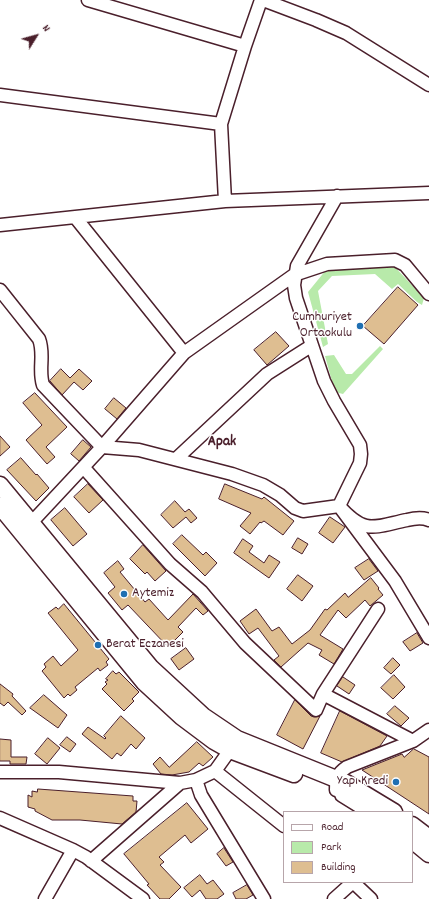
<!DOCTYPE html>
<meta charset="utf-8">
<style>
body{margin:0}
#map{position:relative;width:429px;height:899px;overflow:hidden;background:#fff;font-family:Dekko,sans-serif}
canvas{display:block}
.legend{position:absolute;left:283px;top:811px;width:130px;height:72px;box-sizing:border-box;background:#fff;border:1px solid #b7a5aa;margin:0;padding:5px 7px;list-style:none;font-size:12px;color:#4a1f2b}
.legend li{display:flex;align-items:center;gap:8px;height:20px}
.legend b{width:20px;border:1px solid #b7a5aa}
.north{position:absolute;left:16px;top:16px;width:40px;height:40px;-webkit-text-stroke:3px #fff;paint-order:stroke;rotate:53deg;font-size:11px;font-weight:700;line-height:16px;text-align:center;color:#4a1f2b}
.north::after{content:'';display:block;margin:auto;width:14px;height:18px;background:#4a1f2b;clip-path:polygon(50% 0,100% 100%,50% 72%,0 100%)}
</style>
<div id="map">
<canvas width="429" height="899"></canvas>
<ul class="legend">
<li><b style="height:5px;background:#fff"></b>Road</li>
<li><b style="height:11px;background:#b8eaaa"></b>Park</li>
<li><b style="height:11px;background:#debe91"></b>Building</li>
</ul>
<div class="north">N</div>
</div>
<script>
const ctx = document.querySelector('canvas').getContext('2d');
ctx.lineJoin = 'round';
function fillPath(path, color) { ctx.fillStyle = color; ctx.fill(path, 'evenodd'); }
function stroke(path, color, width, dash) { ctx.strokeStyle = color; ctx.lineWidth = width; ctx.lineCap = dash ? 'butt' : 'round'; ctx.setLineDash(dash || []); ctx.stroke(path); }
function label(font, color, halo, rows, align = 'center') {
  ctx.font = font + ' Dekko,sans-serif'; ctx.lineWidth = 3; ctx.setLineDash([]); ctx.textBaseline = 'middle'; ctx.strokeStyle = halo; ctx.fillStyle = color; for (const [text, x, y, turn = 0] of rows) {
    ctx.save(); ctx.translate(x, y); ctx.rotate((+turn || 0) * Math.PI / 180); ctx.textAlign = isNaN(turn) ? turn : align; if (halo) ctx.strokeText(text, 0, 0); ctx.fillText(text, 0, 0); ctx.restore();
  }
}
fillPath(new Path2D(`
 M393,265L424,298L422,305L417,302L398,284L392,289L375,274L332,276L318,291L328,344L323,347L308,292L326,270Z
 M380,346L383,349L343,394L335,392L325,356L334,355L346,374H352Z`), '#b8eaaa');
const building = new Path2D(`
 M398,287L418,305L384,344L363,326Z
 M276,332L289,346L267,365L254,350Z
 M61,369L70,378L79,369L92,381L83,390L74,382L62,395L50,381Z
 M35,393L67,427L46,447L55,457L47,464L26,440L42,425L23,403Z
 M114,398L126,408L117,419L105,409Z
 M0,436L10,447L0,456Z
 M83,440L91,447L79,461L71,454Z
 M21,458L36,475L37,474L49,488L36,501L7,470Z
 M88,484L103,500L89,513L74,497Z
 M225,484L262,499L264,497L294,521L283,535L264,521L261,523L260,522L250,534L240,526L251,513L219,499Z
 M175,501L185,512L189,509L197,518L191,523L186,517L173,528L161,515Z
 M65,508L87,534L73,546L51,520Z
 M330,517L345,527L333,543L319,533Z
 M182,535L203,555L206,552L217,563L205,576L173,544Z
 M298,538L308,544L302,554L292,548Z
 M243,539L253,546L249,552L264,563L269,555L280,562L269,578L234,553Z
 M143,545L166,571L155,581L147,572L145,574L130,559Z
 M369,559L378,571L364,580L355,568Z
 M118,561L124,569L120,572L145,602L149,599L168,620L193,594L208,611L203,615L196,608L178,627L183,632L168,647L128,605L122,610L108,593L115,587L104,573Z
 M298,575L313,586L302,601L287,589Z
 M371,578L379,588L378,589L383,595L370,606L365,600L346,618L338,610L320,635L343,649L334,664L319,655L322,650L308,643L281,667L274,660L279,656L258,628L249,634L240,621L256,609L272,631L279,627L292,644L310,630L325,609L327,610L345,593L348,597Z
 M64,604L109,659L106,662L108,665L100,671L98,668L75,687L77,690L70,696L68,694L64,698L42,671L46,667L44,664L53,656L61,666L78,650L48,613L56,607L58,609Z
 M417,633L423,643L410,651L403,642Z
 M186,648L194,659L179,670L171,659Z
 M393,658L400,665L391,674L384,668Z
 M113,671L116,674L119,672L139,692L132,699L134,701L124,711L102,689L107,684L105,682L108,680L106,679Z
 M394,675L405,687L393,699L381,688Z
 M343,677L355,685L349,694L337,686Z
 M0,684L13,694L12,696L26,711L22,715L8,702L4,706L0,703Z
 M44,695L67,715L58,728L30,708Z
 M295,700L311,716L314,717L320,716L303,749L277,735Z
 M395,706L409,718L401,726L387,714Z
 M340,711L387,736L380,746L342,762L321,753Z
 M121,716L145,738L136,749L131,744L121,756L117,753L112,759L82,734L88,727L105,739L106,738L104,736Z
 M67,737L76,744L70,752L60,745Z
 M48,738L60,748L47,764L35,754Z
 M0,739L11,740V757H27L26,764H10V761H0Z
 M197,742L213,757L203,766L199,763L189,772L172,775L161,774L153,764L160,757L169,767Z
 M414,749L429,757V814L362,770L402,754L404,757Z
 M38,789L133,796V801H137L136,812L122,824L80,820H52L35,811V809L28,807V795L32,797V791L37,792Z
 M187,803L208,829L191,843L185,835L159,857L164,862L160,865L181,887L169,899H160L147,885L149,884L124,854Z
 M224,848L233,862L226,866L217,854Z
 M200,875L207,884L213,880L224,894L217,899H206L200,890L192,897L184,888Z
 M247,885L253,895L246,899H236L233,893Z`);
fillPath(building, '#debe91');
stroke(building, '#4a1f2b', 1);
const minor = new Path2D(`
 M88,0L245,46
 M263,0L316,20L346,33L429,85
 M0,95L221,124
 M337,196L297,266L294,285L296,298L324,381L334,401L360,445L361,454L360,463L339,506L395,581L429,638
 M225,201L221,124L245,46L261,0
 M75,217L184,353
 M0,225L225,201L429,193
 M0,290L39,339C45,354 38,370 43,385L102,447L139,450L232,474L263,485L280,495L295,508L303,511L339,506C365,535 373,527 407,520C415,518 422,517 429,520
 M176,459L267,374L311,346
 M84,468L170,564L202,592L245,643L316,710L323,694L413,741
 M31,523L102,447L184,353L294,275L327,264L395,260L405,265L429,294
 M323,694L378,609
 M215,771L284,826
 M0,772H59L180,783L196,780L215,771L230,750
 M196,780L201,795L264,899
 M336,790C336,778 337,774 347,767L413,741L429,730
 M0,818L73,850L86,857L143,899
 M91,861L180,783
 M45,899L73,850
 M334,899L353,882L371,899`);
const major = new Path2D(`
 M0,485L151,668L203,716L237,739L346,783L394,812
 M0,506L144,682L182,717L214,741L230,750L294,774
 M343,794L372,812
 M412,825L429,838
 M412,840L429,854`);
stroke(minor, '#4a1f2b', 15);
stroke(major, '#4a1f2b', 19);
stroke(minor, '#fff', 12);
stroke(major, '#fff', 16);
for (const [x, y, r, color] of [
 [360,326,4,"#1f6fb2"],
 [124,594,4,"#1f6fb2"],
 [98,645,4,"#1f6fb2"],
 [396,782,4,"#1f6fb2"]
]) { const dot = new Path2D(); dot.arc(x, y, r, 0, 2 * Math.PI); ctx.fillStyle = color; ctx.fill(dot); stroke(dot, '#fff', 1.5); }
label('14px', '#4a1f2b', '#fff', [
 ["Cumhuriyet",352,318],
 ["Ortaokulu",352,334],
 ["Aytemiz",132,594,"left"],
 ["Berat Eczanesi",106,645,"left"],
 ["Yapı Kredi",388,782]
], 'right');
label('bold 15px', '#4a1f2b', '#fff', [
 ["Apak",222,443]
]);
</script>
